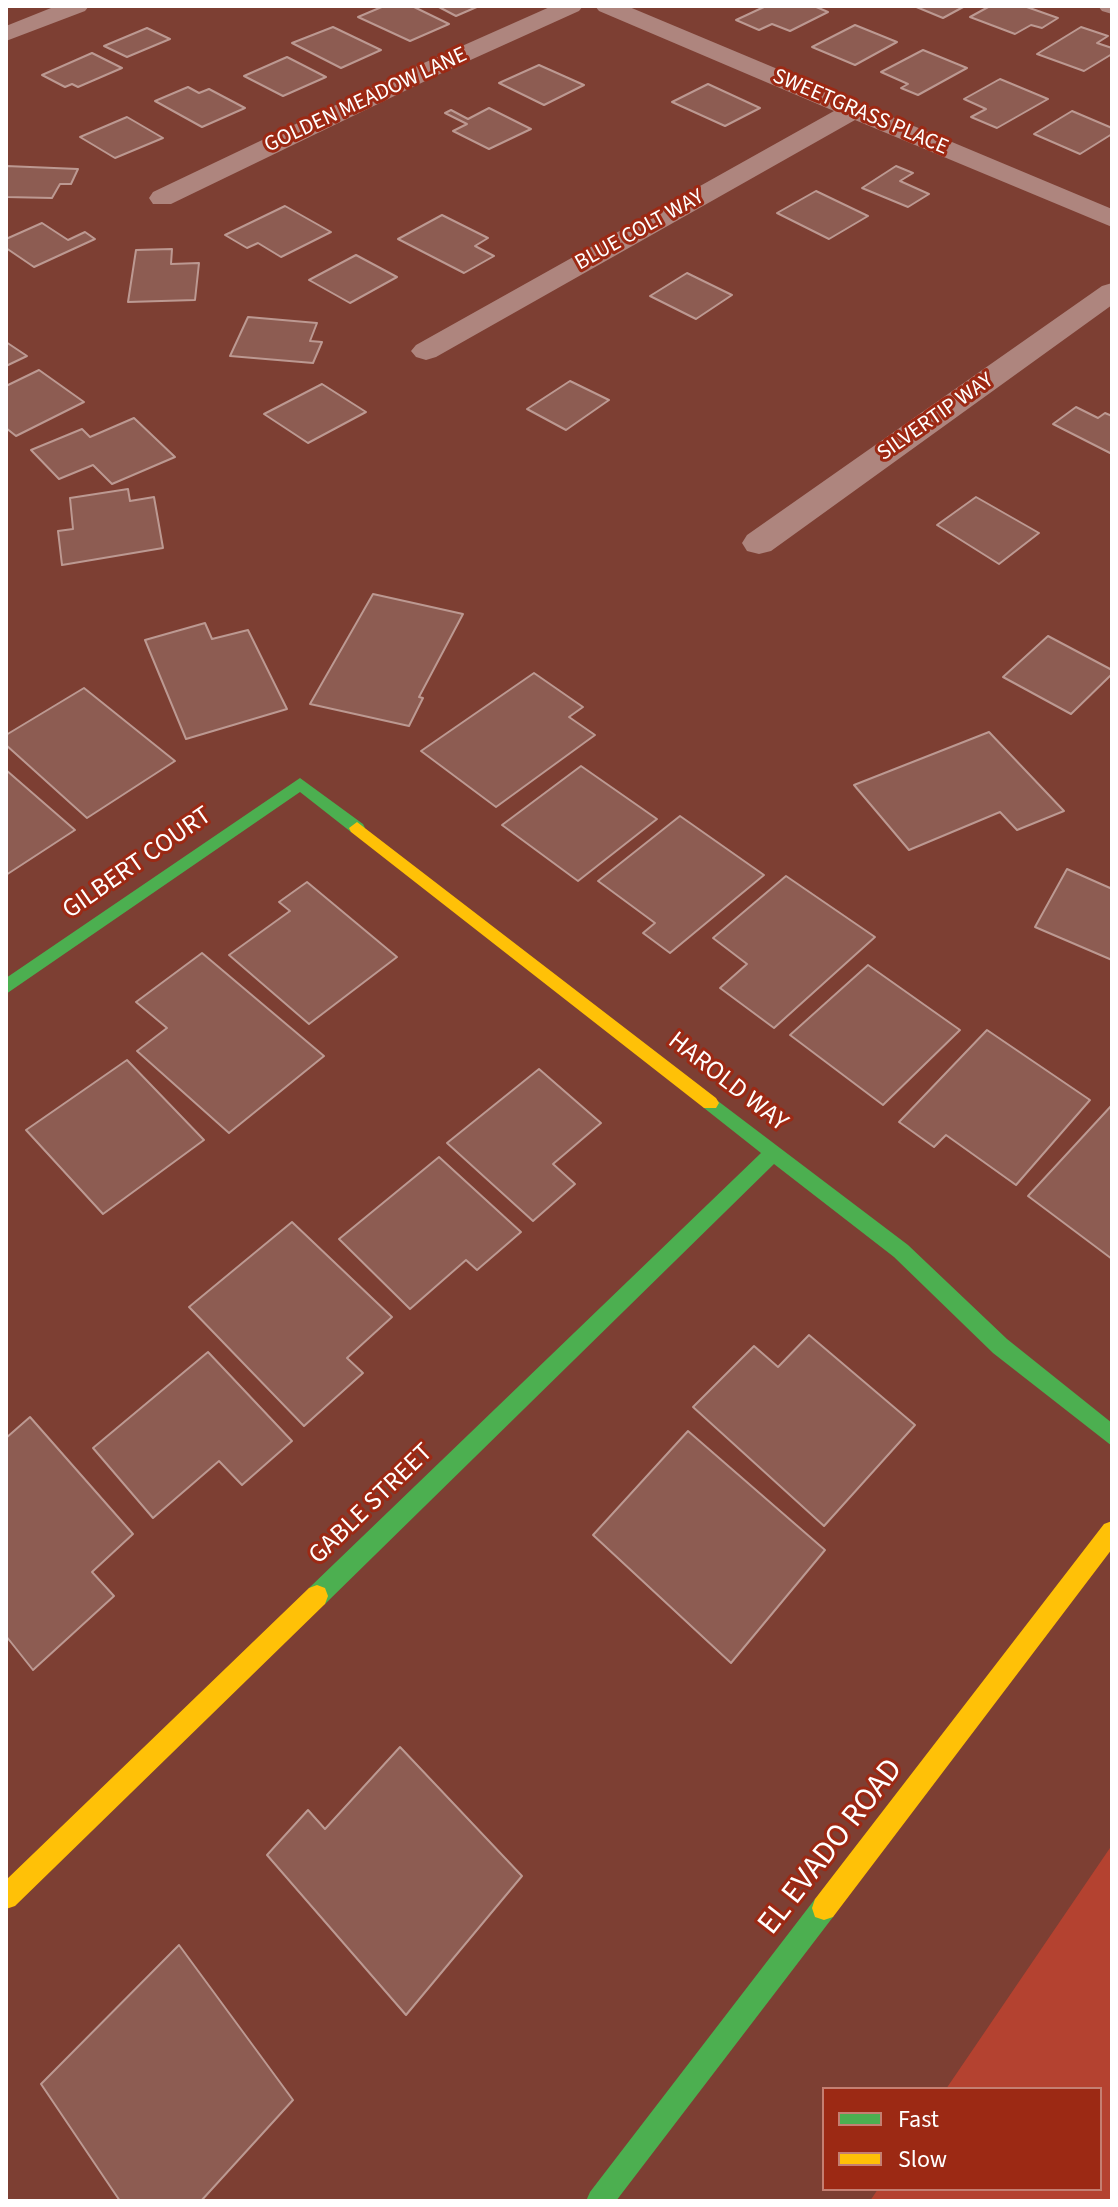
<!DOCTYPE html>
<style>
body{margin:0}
#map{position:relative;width:1118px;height:2207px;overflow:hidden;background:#7d3f33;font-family:"Source Sans 3",sans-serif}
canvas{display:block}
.frame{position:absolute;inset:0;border:8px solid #fff;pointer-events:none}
.legend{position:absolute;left:822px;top:2087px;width:280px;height:104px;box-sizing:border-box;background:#9c2914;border:2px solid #c47f72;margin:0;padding:10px 14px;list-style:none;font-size:24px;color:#fff}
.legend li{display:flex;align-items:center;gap:16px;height:40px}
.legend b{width:40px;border:2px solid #c47f72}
</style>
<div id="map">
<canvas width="1118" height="2207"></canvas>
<div class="frame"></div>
<ul class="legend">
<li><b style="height:10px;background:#4caf50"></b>Fast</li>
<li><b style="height:10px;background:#ffc107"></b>Slow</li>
</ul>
</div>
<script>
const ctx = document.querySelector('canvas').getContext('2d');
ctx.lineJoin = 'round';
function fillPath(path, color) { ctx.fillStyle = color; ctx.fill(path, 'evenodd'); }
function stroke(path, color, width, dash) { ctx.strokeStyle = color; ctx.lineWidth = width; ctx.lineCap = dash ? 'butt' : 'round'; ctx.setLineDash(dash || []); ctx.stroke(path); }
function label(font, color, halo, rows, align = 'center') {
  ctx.font = font + ' "Source Sans 3",sans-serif'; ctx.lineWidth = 6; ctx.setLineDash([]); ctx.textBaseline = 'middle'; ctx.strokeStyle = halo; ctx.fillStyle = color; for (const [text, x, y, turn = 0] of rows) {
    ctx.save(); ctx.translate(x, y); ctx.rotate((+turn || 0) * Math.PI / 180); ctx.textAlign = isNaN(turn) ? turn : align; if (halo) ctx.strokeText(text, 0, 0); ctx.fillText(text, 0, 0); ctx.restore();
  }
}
fillPath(new Path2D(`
 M1112,1845V2201H870L878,2189H1100V2089H946Z`), '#b44230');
const building = new Path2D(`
 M384,6H412L449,24L410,41L358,17Z
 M437,6H479L456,16Z
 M766,6H814L828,12L790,31L772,24L759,30L736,20Z
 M914,6H965L943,18Z
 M990,6H1024L1058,18L1042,28L1031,25L1015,34L970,17Z
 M855,25L897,42L855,65L812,47Z
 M333,27L381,50L341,68L292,43Z
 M1081,27L1108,36L1097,43L1112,48V54L1084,71L1037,54Z
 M147,28L170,39L127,57L104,46Z
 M923,50L967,68L918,95L901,88L908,84L881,72Z
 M92,53L122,68L78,87L72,84L65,87L42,75Z
 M287,57L326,77L283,96L244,76Z
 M539,65L584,85L544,105L499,83Z
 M1000,79L1048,99L997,128L971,117L986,109L964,99Z
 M708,84L760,108L725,126L672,102Z
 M188,87L199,93L209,89L245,108L202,127L155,101Z
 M489,108L531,129L489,149L453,131L467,124L445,113L451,110L468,119Z
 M1072,111L1112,128V134L1080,154L1034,134Z
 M127,117L163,138L115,158L80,137Z
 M6,166L78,169L71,184H60L52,198L6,197Z
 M896,166L913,173L900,181L929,194L908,207L862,188Z
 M816,191L868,216L829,239L777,213Z
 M285,206L331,232L281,257L258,243L247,248L225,235Z
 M442,215L488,238L475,246L494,256L464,273L398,239Z
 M42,223L68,240L85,232L95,239L34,267L6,248V239Z
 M172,249L171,264L199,263L195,300L128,302L136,250Z
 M356,255L397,277L350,303L309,280Z
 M687,273L732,295L696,319L650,296Z
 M248,317L317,323L310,341L322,342L313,363L230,356Z
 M6,342L27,356L6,366Z
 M39,370L84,402L16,436L6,428V386Z
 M570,381L609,400L566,430L527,409Z
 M322,384L366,412L308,443L264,414Z
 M1076,407L1098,418L1105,413L1112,416V454L1053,424Z
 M134,418L175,457L112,484L93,465L59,479L31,450L82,429L90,437Z
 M128,489L130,501L154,497L163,548L62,565L58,531L73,529L70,498Z
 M976,497L1039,533L999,564L937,525Z
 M373,594L463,614L419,697L423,698L409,726L310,704Z
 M205,623L212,639L248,630L287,709L186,739L145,640Z
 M1048,636L1112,670V674L1071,714L1003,677Z
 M534,673L583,707L569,717L595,735L496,807L421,751Z
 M84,688L175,761L87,818L6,745V735Z
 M989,732L1064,811L1017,830L1000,812L909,850L854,785Z
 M581,766L657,819L578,881L502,825Z
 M6,770L75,830L6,875Z
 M680,816L764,875L670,953L643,933L655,923L598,881Z
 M1067,869L1110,888L1112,885V960L1035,927Z
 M786,876L875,937L774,1028L720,988L747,964L713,938Z
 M307,882L397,957L309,1024L229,955L290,911L279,902Z
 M202,953L324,1056L229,1133L137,1051L167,1028L136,1002Z
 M868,965L960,1030L883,1105L790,1035Z
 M987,1030L1090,1100L1016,1185L946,1135L934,1147L899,1122Z
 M127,1060L204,1140L103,1214L26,1130Z
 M539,1069L601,1123L553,1164L575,1184L533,1221L447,1143Z
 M1112,1105V1259L1028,1196Z
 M439,1157L521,1232L477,1270L466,1260L410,1309L339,1239Z
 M292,1222L392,1317L347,1358L363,1373L304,1426L189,1307Z
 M809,1335L915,1425L824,1526L693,1407L754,1346L778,1367Z
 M208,1352L292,1441L242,1485L219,1461L153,1518L93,1448Z
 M30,1417L133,1534L92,1572L114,1596L33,1670L6,1636V1438Z
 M688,1431L825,1550L731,1663L593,1535Z
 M400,1747L522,1876L406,2015L267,1855L308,1810L325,1829Z
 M179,1945L293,2100L201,2201H120L41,2084Z`);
fillPath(building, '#8d5c52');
stroke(building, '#bc9992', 2);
fillPath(new Path2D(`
 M56,6H89L85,11L6,41V26Z
 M552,6H583L579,11L444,72L171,204H153L149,198L153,192L426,62Z
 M595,6H627L1112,209V227L855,120L436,357L426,360L416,357L411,351L416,345L834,111L599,11Z
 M1098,6H1112V14L1102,11Z
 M1112,283V305L771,551L759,554L747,551L742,543L747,535L1102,286Z`), '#ae857e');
fillPath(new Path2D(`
 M300,778L363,824L365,828L363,832H351L300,792L6,994V978Z
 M710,1095L908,1245L1007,1339L1112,1423V1446L993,1353L894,1257L774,1164L325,1604L317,1607L309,1604L306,1596L309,1588L761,1153L704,1108L701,1103L704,1098Z
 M824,1896L833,1899L836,1908L833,1917L616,2201H586L590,2192L815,1899Z`), '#4caf50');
fillPath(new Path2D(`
 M357,822L716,1098L719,1103L716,1108H704L351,832L349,828Z
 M1112,1521V1549L833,1917L824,1920L815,1917L812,1908L815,1899L1104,1524Z
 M317,1585L325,1588L328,1596L325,1604L15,1906L6,1909V1880L309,1588Z`), '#ffc107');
label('22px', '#fff', '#9c2914', [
 ["GOLDEN MEADOW LANE",366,101,-25],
 ["SWEETGRASS PLACE",860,113,23],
 ["BLUE COLT WAY",640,231,-29],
 ["SILVERTIP WAY",936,418,-35]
]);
label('26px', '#fff', '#9c2914', [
 ["GILBERT COURT",138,864,-35],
 ["HAROLD WAY",727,1083,38],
 ["GABLE STREET",372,1505,-44]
]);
label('32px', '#fff', '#9c2914', [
 ["EL EVADO ROAD",832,1848,-52]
]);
</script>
